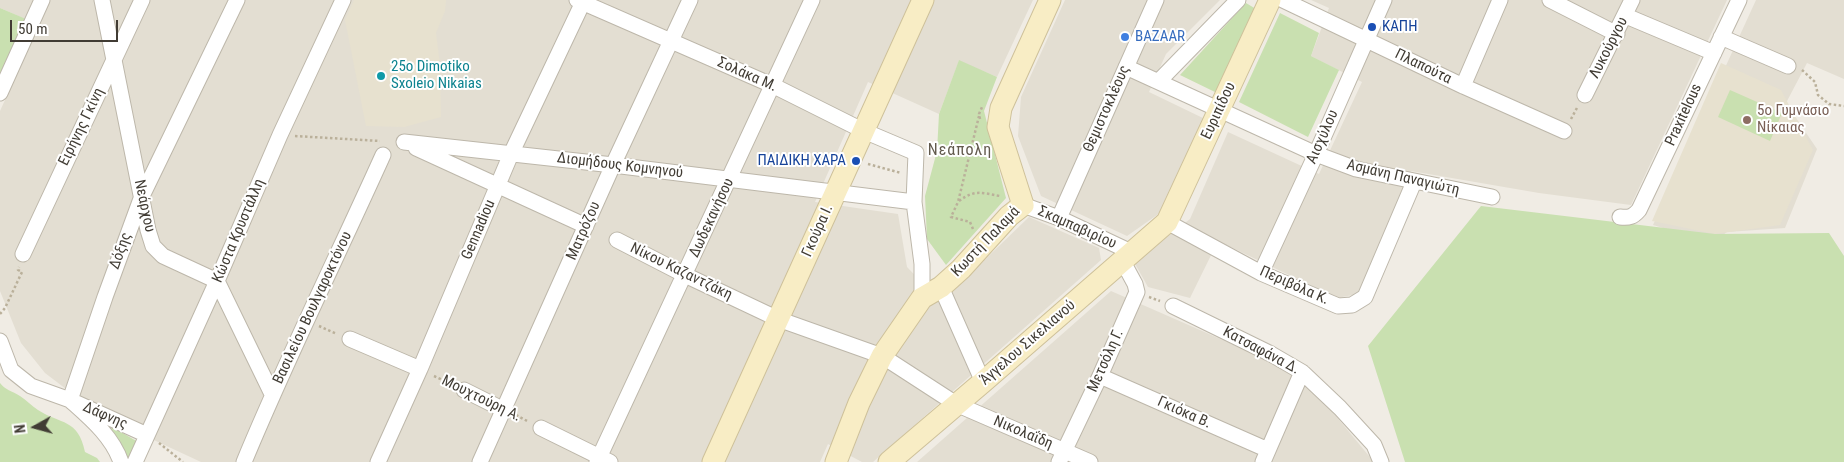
<!DOCTYPE html>
<meta charset="utf-8">
<style>
body{margin:0}
#map{position:relative;width:1844px;height:462px;overflow:hidden;background:#f0ece4;font-family:"Roboto Condensed",sans-serif}
canvas{display:block}
.north{position:absolute;left:10px;top:402px;width:50px;height:50px;-webkit-text-stroke:4px #fff;paint-order:stroke;rotate:263deg;font-size:14px;font-weight:700;line-height:20px;text-align:center;color:#413c34}
.north::after{content:'';display:block;margin:auto;width:18px;height:22px;background:#413c34;clip-path:polygon(50% 0,100% 100%,50% 72%,0 100%)}
.scale{position:absolute;left:10px;top:20px;width:108px;height:22px;box-sizing:border-box;border:2px solid #413c34;border-top:0;padding-left:6px;font-size:15px;line-height:18px;white-space:nowrap;color:#413c34;-webkit-text-stroke:4px #fff;paint-order:stroke}
</style>
<div id="map">
<canvas width="1844" height="462"></canvas>
<div class="north">N</div>
<div class="scale">50 m</div>
</div>
<script>
const ctx = document.querySelector('canvas').getContext('2d');
ctx.lineJoin = 'round';
function fillPath(path, color) { ctx.fillStyle = color; ctx.fill(path, 'evenodd'); }
function stroke(path, color, width, dash) { ctx.strokeStyle = color; ctx.lineWidth = width; ctx.lineCap = dash ? 'butt' : 'round'; ctx.setLineDash(dash || []); ctx.stroke(path); }
function label(font, color, halo, rows, align = 'center') {
  ctx.font = font + ' "Roboto Condensed",sans-serif'; ctx.lineWidth = 4; ctx.setLineDash([]); ctx.textBaseline = 'middle'; ctx.strokeStyle = halo; ctx.fillStyle = color; for (const [text, x, y, turn = 0] of rows) {
    ctx.save(); ctx.translate(x, y); ctx.rotate((+turn || 0) * Math.PI / 180); ctx.textAlign = isNaN(turn) ? turn : align; if (halo) ctx.strokeText(text, 0, 0); ctx.fillText(text, 0, 0); ctx.restore();
  }
}
fillPath(new Path2D(`
 M0,0H1033L997,77L959,61L939,114L868,82L815,202L898,214L907,267L941,302L1029,217L1099,248L1101,260L873,462H862L828,444L820,462H201L128,428L70,392L45,373L21,343L0,291V111L39,25L0,8Z
 M1065,0H1220L1166,54L1149,92L1205,119L1167,208L1127,236L1041,196L1018,136L1021,97Z
 M1311,0H1727L1631,205L1539,193L1411,171L1363,293L1337,298L1218,241L1190,298L1148,287L1134,262L1190,219L1228,132L1319,174L1362,82L1311,56L1329,8Z
 M1756,0H1844V79L1807,63L1786,103L1817,149L1785,228L1727,232L1713,243L1653,225Z
 M1111,291L1257,355L1311,386L1374,462H917Z`), '#e3ded2');
fillPath(new Path2D(`
 M354,0H446L445,11L436,33L440,65L441,117L404,127L366,126L345,20Z
 M1721,63L1781,90L1813,150L1780,225L1715,234L1652,221Z`), '#e7e1cf');
fillPath(new Path2D(`
 M1246,3L1256,9L1217,93L1180,75Z
 M0,8L26,19L0,77Z
 M1280,13L1319,33L1311,56L1339,70L1308,137L1239,102Z
 M959,60L997,77L984,111L1006,198L946,265L927,239L925,196L937,151L939,114Z
 M1730,90L1782,113L1770,141L1718,117Z
 M1481,206L1715,234L1829,233L1844,256V462H1405L1368,346Z
 M0,383C5,390 12,391 20,396C26,400 32,406 38,410C61,425 78,418 85,452L97,458L100,462H0Z
 M104,422L138,442L129,459Z`), '#c9e0b0');
const street = new Path2D(`
 M102,0L148,230L153,246L163,256L217,281L272,394
 M577,0L774,86L864,131L916,153L914,202L922,264V298
 M1283,0L1463,86L1564,131
 M1550,0L1617,34
 M1626,16L1714,53
 M1721,37L1788,66
 M1126,67L1316,154L1356,169L1492,197
 M1159,81L1238,0
 M1463,86L1500,0
 M0,93L42,0
 M1585,95L1632,0
 M404,142L613,165L914,202
 M416,148L586,226
 M1023,205L1059,218L1131,252
 M1620,217C1629,218 1633,217 1639,210L1739,0
 M1059,218L1156,0
 M1167,222L1261,273L1338,306L1352,305L1365,297L1414,182
 M617,240L685,275L778,319L882,356L956,404L1090,462
 M23,254L142,0
 M1261,273L1316,154L1384,0
 M941,287L983,382
 M1173,306L1271,354L1302,372L1340,408L1374,445L1381,462
 M350,339L420,369
 M0,341L11,370L31,386L70,400L147,435
 M1100,376L1268,450
 M464,390L504,410
 M541,428L610,462
 M121,462C112,436 90,418 70,400L105,297L142,196L237,0
 M135,462L217,281L280,135L343,0
 M244,462C287,358 337,257 383,155
 M378,462L420,369L511,154L584,0
 M480,462L613,165L690,0
 M597,462L812,0
 M1059,462L1100,376L1137,292L1135,284L1122,260
 M1263,462L1302,372`);
const secondary = new Path2D(`
 M713,462L923,0
 M836,462L859,403L882,356L922,298L941,287L961,269L1009,216L1023,205L998,127L1001,108L1050,0
 M889,462L983,382L1167,222L1270,0`);
stroke(street, '#bdb7aa', 17);
stroke(secondary, '#cec19a', 23);
stroke(new Path2D(`
 M1802,70L1815,82L1818,95L1829,104L1844,106
 M980,119L979,114L982,107
 M1571,119L1578,106
 M295,136L380,141
 M868,164L901,173
 M959,201C975,189 982,193 1000,196
 M973,229L970,222L951,217L958,202L979,116
 M1149,297L1160,301
 M0,314L5,308L22,272L18,270L19,267
 M319,326L337,334
 M434,376L451,384
 M516,415L529,422
 M159,443L183,462`), '#bab09a', 2.5, [2.5, 2.5]);
stroke(street, '#fff', 15);
stroke(secondary, '#f8edc5', 21);
for (const [x, y, r, color] of [
 [1372,27,5,"#1a4fb4"],
 [1125,37,5,"#3f7fe0"],
 [381,76,5,"#0f9aa8"],
 [1747,120,5,"#8d6e63"],
 [856,161,5,"#1a4fb4"]
]) { const dot = new Path2D(); dot.arc(x, y, r, 0, 2 * Math.PI); ctx.fillStyle = color; ctx.fill(dot); stroke(dot, '#fff', 2); }
label('15px', '#164399', '#fff', [
 ["ΚΑΠΗ",1382,27],
 ["ΠΑΙΔΙΚΗ ΧΑΡΑ",846,161,"right"]
], 'left');
label('15px', '#366cbe', '#fff', [
 ["BAZAAR",1135,37]
], 'left');
label('15px', '#413c34', '#fff', [
 ["Λυκούργου",1609,48,-63],
 ["Πλαπούτα",1423,67,26],
 ["Σολάκα Μ.",747,75,24],
 ["Θεμιστοκλέους",1107,109,-66],
 ["Ευριπίδου",1219,111,-65],
 ["Praxitelous",1684,115,-65],
 ["Ειρήνης Γκίνη",82,127,-64],
 ["Αισχύλου",1323,137,-66],
 ["Διομήδους Κομνηνού",620,166,7],
 ["Ασμάνη Παναγιώτη",1403,178,13],
 ["Νεάρχου",144,206,78],
 ["Δωδεκανήσου",712,218,-65],
 ["Σκαμπαβιρίου",1077,228,24],
 ["Gennadiou",479,230,-67],
 ["Κώστα Κρυστάλλη",239,231,-67],
 ["Ματρόζου",584,231,-66],
 ["Γκούρα Ι.",818,231,-66],
 ["Κωστή Παλαμά",986,242,-46],
 ["Δόξης",121,251,-70],
 ["Νίκου Καζαντζάκη",681,272,26],
 ["Περιβόλα Κ.",1294,286,24],
 ["Βασιλείου Βουλγαροκτόνου",313,308,-65],
 ["Άγγελου Σικελιανού",1028,343,-41],
 ["Κατσαφάνα Δ.",1261,351,28],
 ["Μετσόλη Γ.",1106,361,-66],
 ["Μουχτούρη Α.",481,399,26],
 ["Γκιόκα Β.",1184,413,24],
 ["Δάφνης",105,416,24],
 ["Νικολαΐδη",1023,433,23]
]);
label('15px', '#0d838f', '#fff', [
 ["25ο Dimotiko",391,67],
 ["Sxoleio Nikaias",391,84]
], 'left');
label('15px', '#785e54', '#fff', [
 ["5o Γυμνάσιο",1757,111],
 ["Νίκαιας",1757,128]
], 'left');
ctx.letterSpacing = '1px';
label('16px', '#625a4d', '#fff', [
 ["Νεάπολη",960,151]
]);
ctx.letterSpacing = '0px';
</script>
